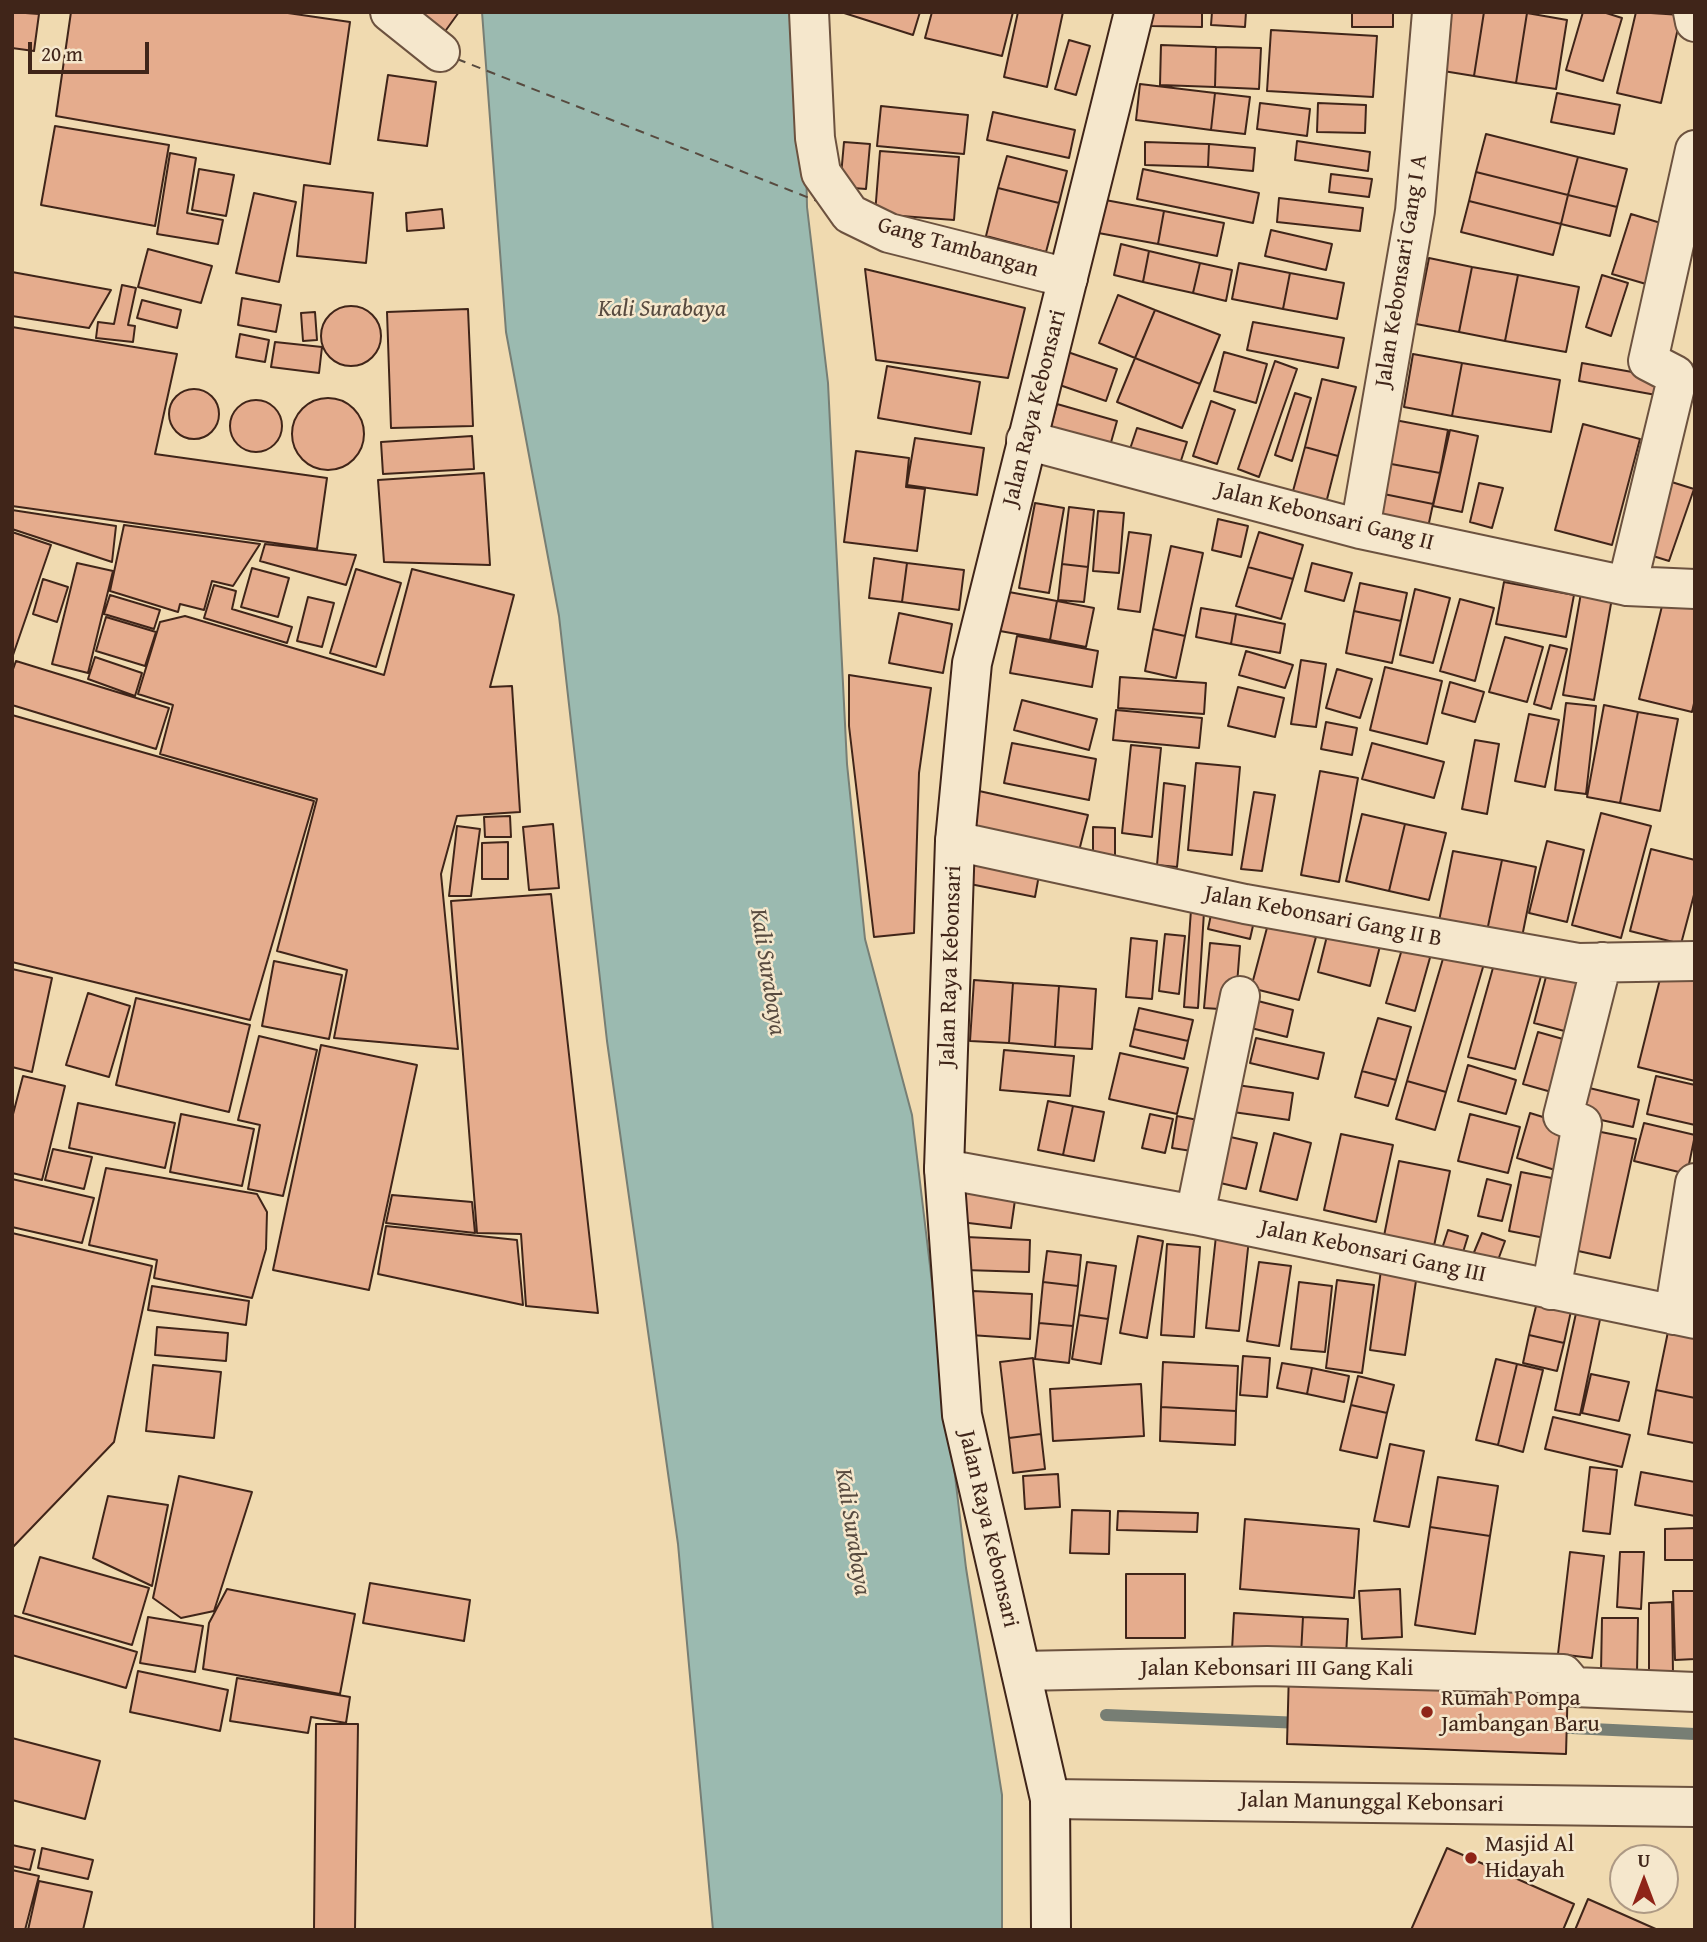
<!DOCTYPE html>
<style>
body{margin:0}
#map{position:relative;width:1707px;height:1942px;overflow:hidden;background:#f0dab0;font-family:"Gentium Book Plus",serif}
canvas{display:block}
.frame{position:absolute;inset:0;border:14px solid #402519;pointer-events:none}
.north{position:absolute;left:1609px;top:1844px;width:70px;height:70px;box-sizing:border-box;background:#f5e7cc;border:2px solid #ad9984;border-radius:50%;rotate:0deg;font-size:19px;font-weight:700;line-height:28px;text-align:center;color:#402519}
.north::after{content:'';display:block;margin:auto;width:24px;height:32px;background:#8f2418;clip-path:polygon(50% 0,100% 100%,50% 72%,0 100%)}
.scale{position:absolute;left:28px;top:42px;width:121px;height:32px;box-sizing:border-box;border:4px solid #402519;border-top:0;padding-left:9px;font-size:21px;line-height:24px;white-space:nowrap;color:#402519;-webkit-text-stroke:5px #f5e7cc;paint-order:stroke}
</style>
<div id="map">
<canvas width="1707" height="1942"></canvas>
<div class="frame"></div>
<div class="north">U</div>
<div class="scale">20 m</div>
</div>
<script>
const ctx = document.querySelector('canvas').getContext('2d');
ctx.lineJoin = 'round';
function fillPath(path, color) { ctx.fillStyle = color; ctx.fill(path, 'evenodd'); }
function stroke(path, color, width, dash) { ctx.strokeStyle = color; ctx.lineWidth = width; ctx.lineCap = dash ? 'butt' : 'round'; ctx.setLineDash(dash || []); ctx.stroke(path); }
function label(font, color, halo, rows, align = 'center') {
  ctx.font = font + ' "Gentium Book Plus",serif'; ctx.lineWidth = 5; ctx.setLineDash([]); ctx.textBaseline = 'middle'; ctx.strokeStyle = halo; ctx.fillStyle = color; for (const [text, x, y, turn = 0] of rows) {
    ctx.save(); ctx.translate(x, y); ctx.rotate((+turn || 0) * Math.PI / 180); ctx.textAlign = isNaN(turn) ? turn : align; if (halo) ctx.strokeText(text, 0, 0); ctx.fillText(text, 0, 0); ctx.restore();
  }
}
const water = new Path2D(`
 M482,12H803L807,207L828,383L847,764L865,939L912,1115L966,1568L1002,1795V1930H713L678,1544L607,1041L559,616L506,332Z`);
fillPath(water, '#9bbab0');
stroke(water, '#777e74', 2);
stroke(new Path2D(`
 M1106,1715L1302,1723
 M1551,1727L1695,1734`), '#777e74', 12);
stroke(new Path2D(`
 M457,59L817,201`), '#574a3f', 2, [9, 7]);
const building = new Path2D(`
 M12,12L39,14L34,51L12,48Z
 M71,12H281L350,22L330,164L56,116Z
 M408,12H459L441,37Z
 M841,12H920L913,35Z
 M932,12H1013L1002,56L925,38Z
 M1018,12H1063L1047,87L1004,77Z
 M1151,12H1202V27L1151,26Z
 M1212,12H1246L1245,27L1211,25Z
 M1352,12H1393V27H1352Z
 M1440,12H1484L1474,76L1431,69Z
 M1484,12L1527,13L1516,83L1474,76Z
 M1583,12H1603L1622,18L1603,81L1566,70Z
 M1636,12L1681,15L1661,103L1617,93Z
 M1527,13L1567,20L1556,89L1516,83Z
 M1271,30L1377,36L1373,97L1267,91Z
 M1069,40L1090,46L1076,95L1055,89Z
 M1161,45L1216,47L1215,87L1160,85Z
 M1216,47L1261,48L1259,89L1215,87Z
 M388,75L436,82L427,146L378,140Z
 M1140,84L1215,93L1211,130L1136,120Z
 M1215,93L1250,97L1245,134L1211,130Z
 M1557,93L1620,105L1614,134L1551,122Z
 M1260,103L1310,109L1307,136L1257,129Z
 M1318,103L1366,105L1365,133L1317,132Z
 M881,106L968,115L964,154L877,146Z
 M993,112L1075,130L1069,158L987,140Z
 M55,126L169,145L155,226L41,205Z
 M1486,134L1578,157L1568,195L1476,172Z
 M1297,141L1370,152L1368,171L1295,160Z
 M844,142L870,144L866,189L840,187Z
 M1145,142L1209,144L1208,167L1145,165Z
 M1209,144L1255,148L1253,171L1208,167Z
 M880,151L959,157L954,220L875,214Z
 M170,153L196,158L187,213L223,220L218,244L157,234Z
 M1007,156L1067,171L1059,203L998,188Z
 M1578,157L1627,169L1617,207L1568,195Z
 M199,169L234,175L226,216L192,210Z
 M1143,169L1259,193L1253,223L1137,199Z
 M1476,172L1568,195L1561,224L1469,201Z
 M1331,174L1372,179L1369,197L1329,192Z
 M304,185L373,193L366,263L297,256Z
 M998,188L1059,203L1046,252L986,236Z
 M254,193L296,202L279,282L236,273Z
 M1568,195L1617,207L1610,236L1561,224Z
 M1279,198L1363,208L1360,231L1277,222Z
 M1100,199L1164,211L1158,244L1093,232Z
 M1469,201L1561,224L1553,255L1461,232Z
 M442,209L444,228L407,231L406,213Z
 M1164,211L1224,223L1217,256L1158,244Z
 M1631,214L1664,224L1646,284L1612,274Z
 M1271,230L1332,244L1326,270L1265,256Z
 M1121,244L1149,251L1143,282L1114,275Z
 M148,249L212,266L201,303L138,287Z
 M1149,251L1200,263L1193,293L1143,282Z
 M1429,258L1472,267L1459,332L1416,324Z
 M1200,263L1232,270L1226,301L1193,293Z
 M1239,263L1290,273L1283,309L1232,299Z
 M1472,267L1518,275L1505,341L1459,332Z
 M865,269L1025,308L1008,378L876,360Z
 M12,272L111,290L89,328L12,316Z
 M1290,273L1344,283L1337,319L1283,309Z
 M1518,275L1579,287L1566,352L1505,341Z
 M1602,275L1628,283L1611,336L1586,327Z
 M122,285L136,288L128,325L135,326L133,342L96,338L98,322L114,324Z
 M1118,295L1155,310L1135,358L1099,343Z
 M242,298L281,305L276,332L238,325Z
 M142,300L181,310L177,328L137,318Z
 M321 336a30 30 0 1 1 60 0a30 30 0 1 1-60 0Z
 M468,309L473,426L391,428L387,312Z
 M1155,310L1220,335L1200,384L1135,358Z
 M315,312L317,340L303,341L301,313Z
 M1253,322L1344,338L1338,368L1247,350Z
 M12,327L177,354L155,454L327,478L317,549L12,506Z
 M240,334L269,340L265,362L236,357Z
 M275,342L322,347L319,373L271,367Z
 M1059,349L1117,369L1106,401L1048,381Z
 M1224,352L1267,364L1256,403L1214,391Z
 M1413,354L1462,363L1452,416L1404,407Z
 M1135,358L1200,384L1182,428L1117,402Z
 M1275,361L1297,369L1259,477L1238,469Z
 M1462,363L1560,380L1551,432L1452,416Z
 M1582,363L1660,377L1656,395L1579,381Z
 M887,366L980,382L971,434L878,418Z
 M1322,379L1356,387L1338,456L1305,447Z
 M169 414a25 25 0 1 1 50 0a25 25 0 1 1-50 0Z
 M1295,393L1311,398L1292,461L1275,455Z
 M292 434a36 36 0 1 1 72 0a36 36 0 1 1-72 0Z
 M230 426a26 26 0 1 1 52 0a26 26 0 1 1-52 0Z
 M1211,401L1235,410L1217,464L1193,456Z
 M1057,404L1117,421L1108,453L1048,436Z
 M1384,418L1448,430L1440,473L1375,461Z
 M1583,424L1640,439L1612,545L1555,530Z
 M1137,428L1187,442L1175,479L1125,464Z
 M1450,430L1478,436L1462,512L1433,506Z
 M472,436L474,469L383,474L381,442Z
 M915,438L984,448L977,495L907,485Z
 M1305,447L1338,456L1324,511L1290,502Z
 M856,451L909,458L906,487L925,489L917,551L844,542Z
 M1375,461L1440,473L1433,504L1369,491Z
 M484,473L490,565L384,562L378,480Z
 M1662,479L1694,489L1669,561L1637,551Z
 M1479,483L1503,488L1492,528L1470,522Z
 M1369,491L1433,504L1427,532L1364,519Z
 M1035,503L1064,508L1049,593L1019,588Z
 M1069,507L1094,510L1088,567L1062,564Z
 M12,510L116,526L112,562L12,529Z
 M1098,511L1124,513L1119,573L1093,571Z
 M1218,519L1248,526L1241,557L1212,550Z
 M124,525L260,544L233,586L212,581L204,610L180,604L178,612L110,591Z
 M12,532L51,545L12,658Z
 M1129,532L1151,535L1140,612L1118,609Z
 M1259,532L1303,545L1293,579L1248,567Z
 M265,544L356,555L346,585L260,561Z
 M1171,546L1203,553L1185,636L1153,629Z
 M874,558L907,563L902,602L869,598Z
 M77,563L113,571L88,673L52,664Z
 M907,563L964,570L959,610L902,602Z
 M1312,563L1352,573L1344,601L1305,591Z
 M1062,564L1088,567L1084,602L1058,600Z
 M1248,567L1293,579L1281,619L1236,606Z
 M252,568L289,578L278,617L241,607Z
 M356,569L401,583L376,667L330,653Z
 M412,569L514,595L490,687L512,686L520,812L457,816L441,874L458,1049L334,1038L347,970L277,951L317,799L160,754L173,705L138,694L160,622L185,616L384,675Z
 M43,579L68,587L57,622L33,614Z
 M1504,582L1574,595L1566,637L1496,624Z
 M1360,583L1407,593L1401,621L1354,611Z
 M214,585L236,591L232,609L292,627L287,643L204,618Z
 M1415,589L1450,598L1433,663L1400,655Z
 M1666,590L1695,597V699L1692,712L1639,699Z
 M1009,592L1057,601L1050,640L1000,631Z
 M1581,593L1612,598L1594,700L1563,695Z
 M110,595L160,610L154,629L104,614Z
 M308,597L334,603L322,647L297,641Z
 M1460,599L1494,608L1475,681L1440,671Z
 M1057,601L1094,608L1086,647L1050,640Z
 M1201,608L1236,614L1231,644L1196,637Z
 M1354,611L1401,621L1392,663L1346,653Z
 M899,613L952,624L943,673L889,663Z
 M1236,614L1285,624L1280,653L1231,644Z
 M106,617L156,632L145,666L96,651Z
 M1153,629L1185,636L1176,678L1145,671Z
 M1017,636L1098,651L1092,687L1010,673Z
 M1505,637L1543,647L1527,702L1489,692Z
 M1550,645L1567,649L1551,709L1534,704Z
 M1246,651L1293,665L1285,688L1239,675Z
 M95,657L142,673L135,696L88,679Z
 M1301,660L1326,664L1316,727L1291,724Z
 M16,661L169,708L156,749L12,705V672Z
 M1385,667L1442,681L1427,744L1370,730Z
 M1337,669L1372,679L1360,718L1326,708Z
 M849,675L931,688L919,773L914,933L874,937L849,726Z
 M1120,677L1206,683L1204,714L1118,708Z
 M1450,682L1484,692L1475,722L1442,713Z
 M1238,687L1284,698L1275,737L1228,726Z
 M1022,700L1097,719L1089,750L1014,730Z
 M1566,703L1596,706L1586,794L1555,790Z
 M1604,705L1638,712L1620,803L1587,797Z
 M1116,710L1202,718L1199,748L1113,740Z
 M1638,712L1678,719L1660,811L1620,803Z
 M1529,714L1559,720L1545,787L1515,781Z
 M12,715L314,801L250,1020L12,962Z
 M1326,722L1357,728L1352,755L1321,749Z
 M1475,740L1499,744L1487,814L1462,809Z
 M1012,743L1096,759L1089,800L1004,783Z
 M1372,743L1444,762L1434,798L1362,779Z
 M1131,745L1161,748L1152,837L1122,833Z
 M1196,763L1240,767L1232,855L1188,850Z
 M1320,771L1358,778L1339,882L1301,875Z
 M1164,783L1185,786L1177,867L1157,865Z
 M970,789L1088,815L1078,855L960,829Z
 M1254,792L1275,795L1262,871L1241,869Z
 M1601,813L1651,826L1621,938L1572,925Z
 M1362,814L1405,824L1389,891L1346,881Z
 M510,816L511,837H485L484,817Z
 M553,824L559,888L529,890L523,827Z
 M1405,824L1446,833L1429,900L1389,891Z
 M457,826L480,829L471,896H449Z
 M1093,827L1115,828V859H1093Z
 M1547,841L1584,850L1567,922L1529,913Z
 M508,842V879H482V843Z
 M1651,849L1695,860V891L1681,944L1630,931Z
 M1453,851L1502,860L1487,931L1439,921Z
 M1502,860L1536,867L1522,937L1487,931Z
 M965,861L1039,875L1035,897L960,882Z
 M551,894L598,1313L526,1306L521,1234L477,1233L451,901Z
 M1214,900L1257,908L1250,939L1208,929Z
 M1191,910L1204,912L1198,1008L1184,1007Z
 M1268,924L1316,937L1299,1000L1251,988Z
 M1330,924L1382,938L1370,986L1318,972Z
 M1165,934L1185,936L1179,994L1159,991Z
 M1131,938L1157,941L1152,999L1126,997Z
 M1405,939L1433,947L1415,1011L1386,1003Z
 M1210,943L1240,946L1235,1010L1204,1008Z
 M1447,945L1486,957L1446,1092L1407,1081Z
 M1496,957L1543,969L1515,1069L1468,1057Z
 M274,961L342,975L329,1039L262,1026Z
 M1663,967L1695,975V1081L1638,1067Z
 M12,969L52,978L32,1072L12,1067Z
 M1548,969L1587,980L1572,1033L1534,1023Z
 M974,980L1013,983L1009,1043L970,1041Z
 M1013,983L1059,986L1055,1047L1009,1043Z
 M1059,986L1096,989L1092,1049L1055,1047Z
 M88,993L130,1006L109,1077L66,1065Z
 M136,998L250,1025L229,1112L116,1085Z
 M1254,1000L1293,1010L1287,1037L1247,1027Z
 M1139,1008L1193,1020L1188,1041L1134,1029Z
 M1378,1018L1411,1027L1396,1080L1362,1071Z
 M1134,1029L1188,1041L1184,1059L1130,1046Z
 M1538,1032L1570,1041L1555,1093L1523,1084Z
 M259,1036L317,1050L283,1196L248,1189L260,1125L238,1120Z
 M1256,1038L1324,1053L1318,1079L1250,1063Z
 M321,1045L417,1065L369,1290L273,1270Z
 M1004,1050L1074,1056L1070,1096L1000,1090Z
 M1120,1053L1188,1068L1177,1114L1109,1099Z
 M1468,1065L1516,1080L1506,1114L1458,1101Z
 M1362,1071L1396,1080L1388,1106L1355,1097Z
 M23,1076L65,1086L42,1180L12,1173V1118Z
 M1656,1076L1695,1085V1125L1647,1114Z
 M1407,1081L1446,1092L1435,1130L1396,1119Z
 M1237,1085L1293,1093L1289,1120L1233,1112Z
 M1581,1086L1639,1100L1633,1127L1574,1114Z
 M1048,1101L1073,1106L1063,1155L1038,1150Z
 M78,1103L175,1123L165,1168L69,1148Z
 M1073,1106L1104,1112L1094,1161L1063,1155Z
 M1530,1113L1572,1126L1558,1171L1517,1158Z
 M181,1114L254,1129L242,1186L170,1172Z
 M1150,1114L1173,1119L1165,1153L1142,1148Z
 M1470,1114L1520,1127L1508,1173L1458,1161Z
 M1177,1116L1203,1121L1198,1152L1172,1148Z
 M1644,1123L1695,1135L1687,1174L1634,1161Z
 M1586,1129L1636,1139L1610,1258L1560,1247Z
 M1274,1133L1311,1143L1297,1200L1260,1191Z
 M1341,1134L1393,1145L1376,1222L1324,1210Z
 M1226,1136L1257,1143L1246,1189L1216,1182Z
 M53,1149L92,1157L84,1189L45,1180Z
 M1399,1161L1450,1171L1434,1246L1384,1236Z
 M106,1168L257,1194L267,1212L266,1249L252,1298L154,1278L157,1260L89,1245Z
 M1521,1172L1567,1181L1555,1240L1509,1231Z
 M12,1179L94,1198L82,1243L12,1227Z
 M1487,1179L1511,1185L1502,1221L1478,1216Z
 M965,1187L1016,1193L1011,1228L960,1222Z
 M392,1195L472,1202L475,1233L386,1223Z
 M386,1226L517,1240L523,1305L378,1274Z
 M1448,1230L1468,1236L1460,1262L1440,1255Z
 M12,1233L152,1266L114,1442L12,1548Z
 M1482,1233L1505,1241L1494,1271L1470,1262Z
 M1138,1236L1163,1241L1147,1338L1120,1333Z
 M1216,1236L1249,1239L1239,1331L1206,1328Z
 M966,1237L1030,1240L1029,1272L964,1270Z
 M1167,1244L1200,1247L1194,1337L1161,1335Z
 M1047,1251L1081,1255L1078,1286L1043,1282Z
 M1087,1262L1116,1266L1108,1319L1079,1315Z
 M1259,1262L1291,1266L1279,1346L1247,1341Z
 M1381,1270L1417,1274L1405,1355L1370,1350Z
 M1337,1280L1374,1285L1362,1373L1326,1368Z
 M1043,1282L1078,1286L1073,1326L1039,1323Z
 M1299,1282L1332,1286L1325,1352L1291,1349Z
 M152,1286L249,1301L246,1325L148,1310Z
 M973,1291L1032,1294L1030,1339L970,1335Z
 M1539,1294L1573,1302L1564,1343L1529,1335Z
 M1578,1304L1602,1310L1580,1415L1555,1410Z
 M1079,1315L1108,1319L1101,1364L1072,1359Z
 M1670,1322L1695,1327V1398L1656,1390Z
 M1039,1323L1073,1326L1069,1363L1035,1359Z
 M157,1327L228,1333L226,1361L155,1355Z
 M1529,1335L1564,1343L1557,1371L1523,1363Z
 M1243,1356L1270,1358L1267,1397L1240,1395Z
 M1033,1358L1041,1434L1009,1438L1000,1362Z
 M1496,1359L1517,1364L1498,1445L1476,1440Z
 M1163,1362L1238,1366L1236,1411L1161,1407Z
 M1282,1363L1312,1368L1307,1394L1277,1388Z
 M1517,1364L1543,1370L1523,1452L1498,1445Z
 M153,1365L221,1372L214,1438L146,1431Z
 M1312,1368L1349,1376L1344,1402L1307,1394Z
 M1591,1374L1629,1382L1619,1421L1582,1413Z
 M1358,1376L1394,1385L1387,1413L1351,1405Z
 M1141,1384L1144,1436L1053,1441L1050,1389Z
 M1656,1390L1695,1398L1694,1443L1648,1434Z
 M1351,1405L1387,1413L1377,1458L1340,1450Z
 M1161,1407L1236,1411L1235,1445L1160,1441Z
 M1553,1417L1630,1435L1622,1467L1545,1449Z
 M1041,1434L1045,1469L1013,1473L1009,1438Z
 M1390,1444L1424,1451L1409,1527L1374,1521Z
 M1590,1467L1617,1470L1610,1534L1583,1531Z
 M1641,1472L1695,1482V1516L1635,1505Z
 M1058,1474L1060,1507L1025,1509L1023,1476Z
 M179,1476L252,1492L214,1611L181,1618L153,1598Z
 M1438,1477L1498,1486L1490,1536L1430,1527Z
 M108,1496L168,1505L152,1586L93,1558Z
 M1072,1510L1110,1511L1109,1554L1070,1553Z
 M1118,1511L1198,1513L1197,1532L1117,1530Z
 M1245,1519L1359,1529L1354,1598L1240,1589Z
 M1430,1527L1490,1536L1475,1634L1415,1625Z
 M1695,1528V1560H1665V1529Z
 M1570,1552L1604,1556L1592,1658L1558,1654Z
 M1620,1552H1644L1641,1609L1617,1607Z
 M40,1557L149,1588L132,1645L23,1613Z
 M1126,1574H1185V1638H1126Z
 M370,1583L470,1600L464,1641L363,1623Z
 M227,1589L355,1614L340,1694L203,1669L209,1623Z
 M1400,1589L1402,1637L1362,1639L1359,1591Z
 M1673,1591H1695V1659L1675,1660Z
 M1672,1602L1673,1674L1649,1675V1603Z
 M1234,1613L1303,1617L1301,1654L1232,1650Z
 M12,1615L137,1652L126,1688L12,1655Z
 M148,1617L203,1626L195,1672L140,1663Z
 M1303,1617L1348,1619L1346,1656L1301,1654Z
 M1602,1618H1638L1637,1673L1601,1672Z
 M138,1671L228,1690L220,1731L130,1712Z
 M1289,1671L1568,1680L1566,1754L1287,1744Z
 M237,1678L350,1697L346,1723L311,1717L308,1733L230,1721Z
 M316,1724H358L355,1930H314Z
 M12,1738L100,1761L85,1819L12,1800Z
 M12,1845L35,1850L30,1870L12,1866Z
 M42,1848L93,1860L88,1879L38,1868Z
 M1447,1848L1574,1904L1563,1930H1411Z
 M12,1870L39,1876L25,1930H12Z
 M39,1881L92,1892L83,1930H28Z
 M1588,1899L1658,1930H1575Z`);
fillPath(building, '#e5ac8d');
stroke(building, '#402519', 2);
const minor = new Path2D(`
 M390,12L440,52
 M809,12L815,138L821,173L850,214L889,233L1068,278
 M1693,12L1695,22
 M1026,440L1360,529L1627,586L1695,589
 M1360,529L1415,211L1432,12
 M1627,586L1676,383L1675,375L1648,361L1695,150
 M955,841L1245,904L1578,963L1695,961
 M944,1169L1195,1215L1695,1319
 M1195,1215L1240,996
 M1551,1290L1582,1124L1563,1116L1602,962
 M1674,1315L1695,1183
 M1021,1671L1267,1666L1563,1674L1574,1687L1695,1692`);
const tertiary = new Path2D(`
 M1050,1799L1695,1807`);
const secondary = new Path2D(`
 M1051,1930L1050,1799L962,1415L944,1169L955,841L972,663L1134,12`);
stroke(minor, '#6c523f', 42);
stroke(tertiary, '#6c523f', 42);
stroke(secondary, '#402519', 42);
stroke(minor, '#f5e7cc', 38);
stroke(tertiary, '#f5e7cc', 38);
stroke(secondary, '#f5e7cc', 38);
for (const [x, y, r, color] of [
 [1427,1712,7,"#8f2418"],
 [1471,1858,7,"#8f2418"]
]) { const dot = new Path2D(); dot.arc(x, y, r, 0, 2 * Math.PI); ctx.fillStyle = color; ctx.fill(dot); stroke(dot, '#f5e7cc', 2.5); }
label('23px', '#402519', '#f5e7cc', [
 ["Gang Tambangan",958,248,16],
 ["Jalan Kebonsari Gang I A",1402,271,-81],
 ["Jalan Raya Kebonsari",1035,408,-76],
 ["Jalan Kebonsari Gang II",1325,517,14],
 ["Jalan Kebonsari Gang II B",1323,917,11],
 ["Jalan Raya Kebonsari",951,966,-88],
 ["Jalan Kebonsari Gang III",1373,1252,12],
 ["Jalan Raya Kebonsari",988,1529,77],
 ["Jalan Kebonsari III Gang Kali",1277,1669],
 ["Jalan Manunggal Kebonsari",1372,1803,1]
]);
label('23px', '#402519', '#f5e7cc', [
 ["Rumah Pompa",1441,1699],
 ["Jambangan Baru",1441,1725],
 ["Masjid Al",1485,1845],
 ["Hidayah",1485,1871]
], 'left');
label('italic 24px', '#574a3f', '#f5e7cc', [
 ["Kali Surabaya",662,310],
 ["Kali Surabaya",767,972,81],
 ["Kali Surabaya",852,1532,81]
]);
</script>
